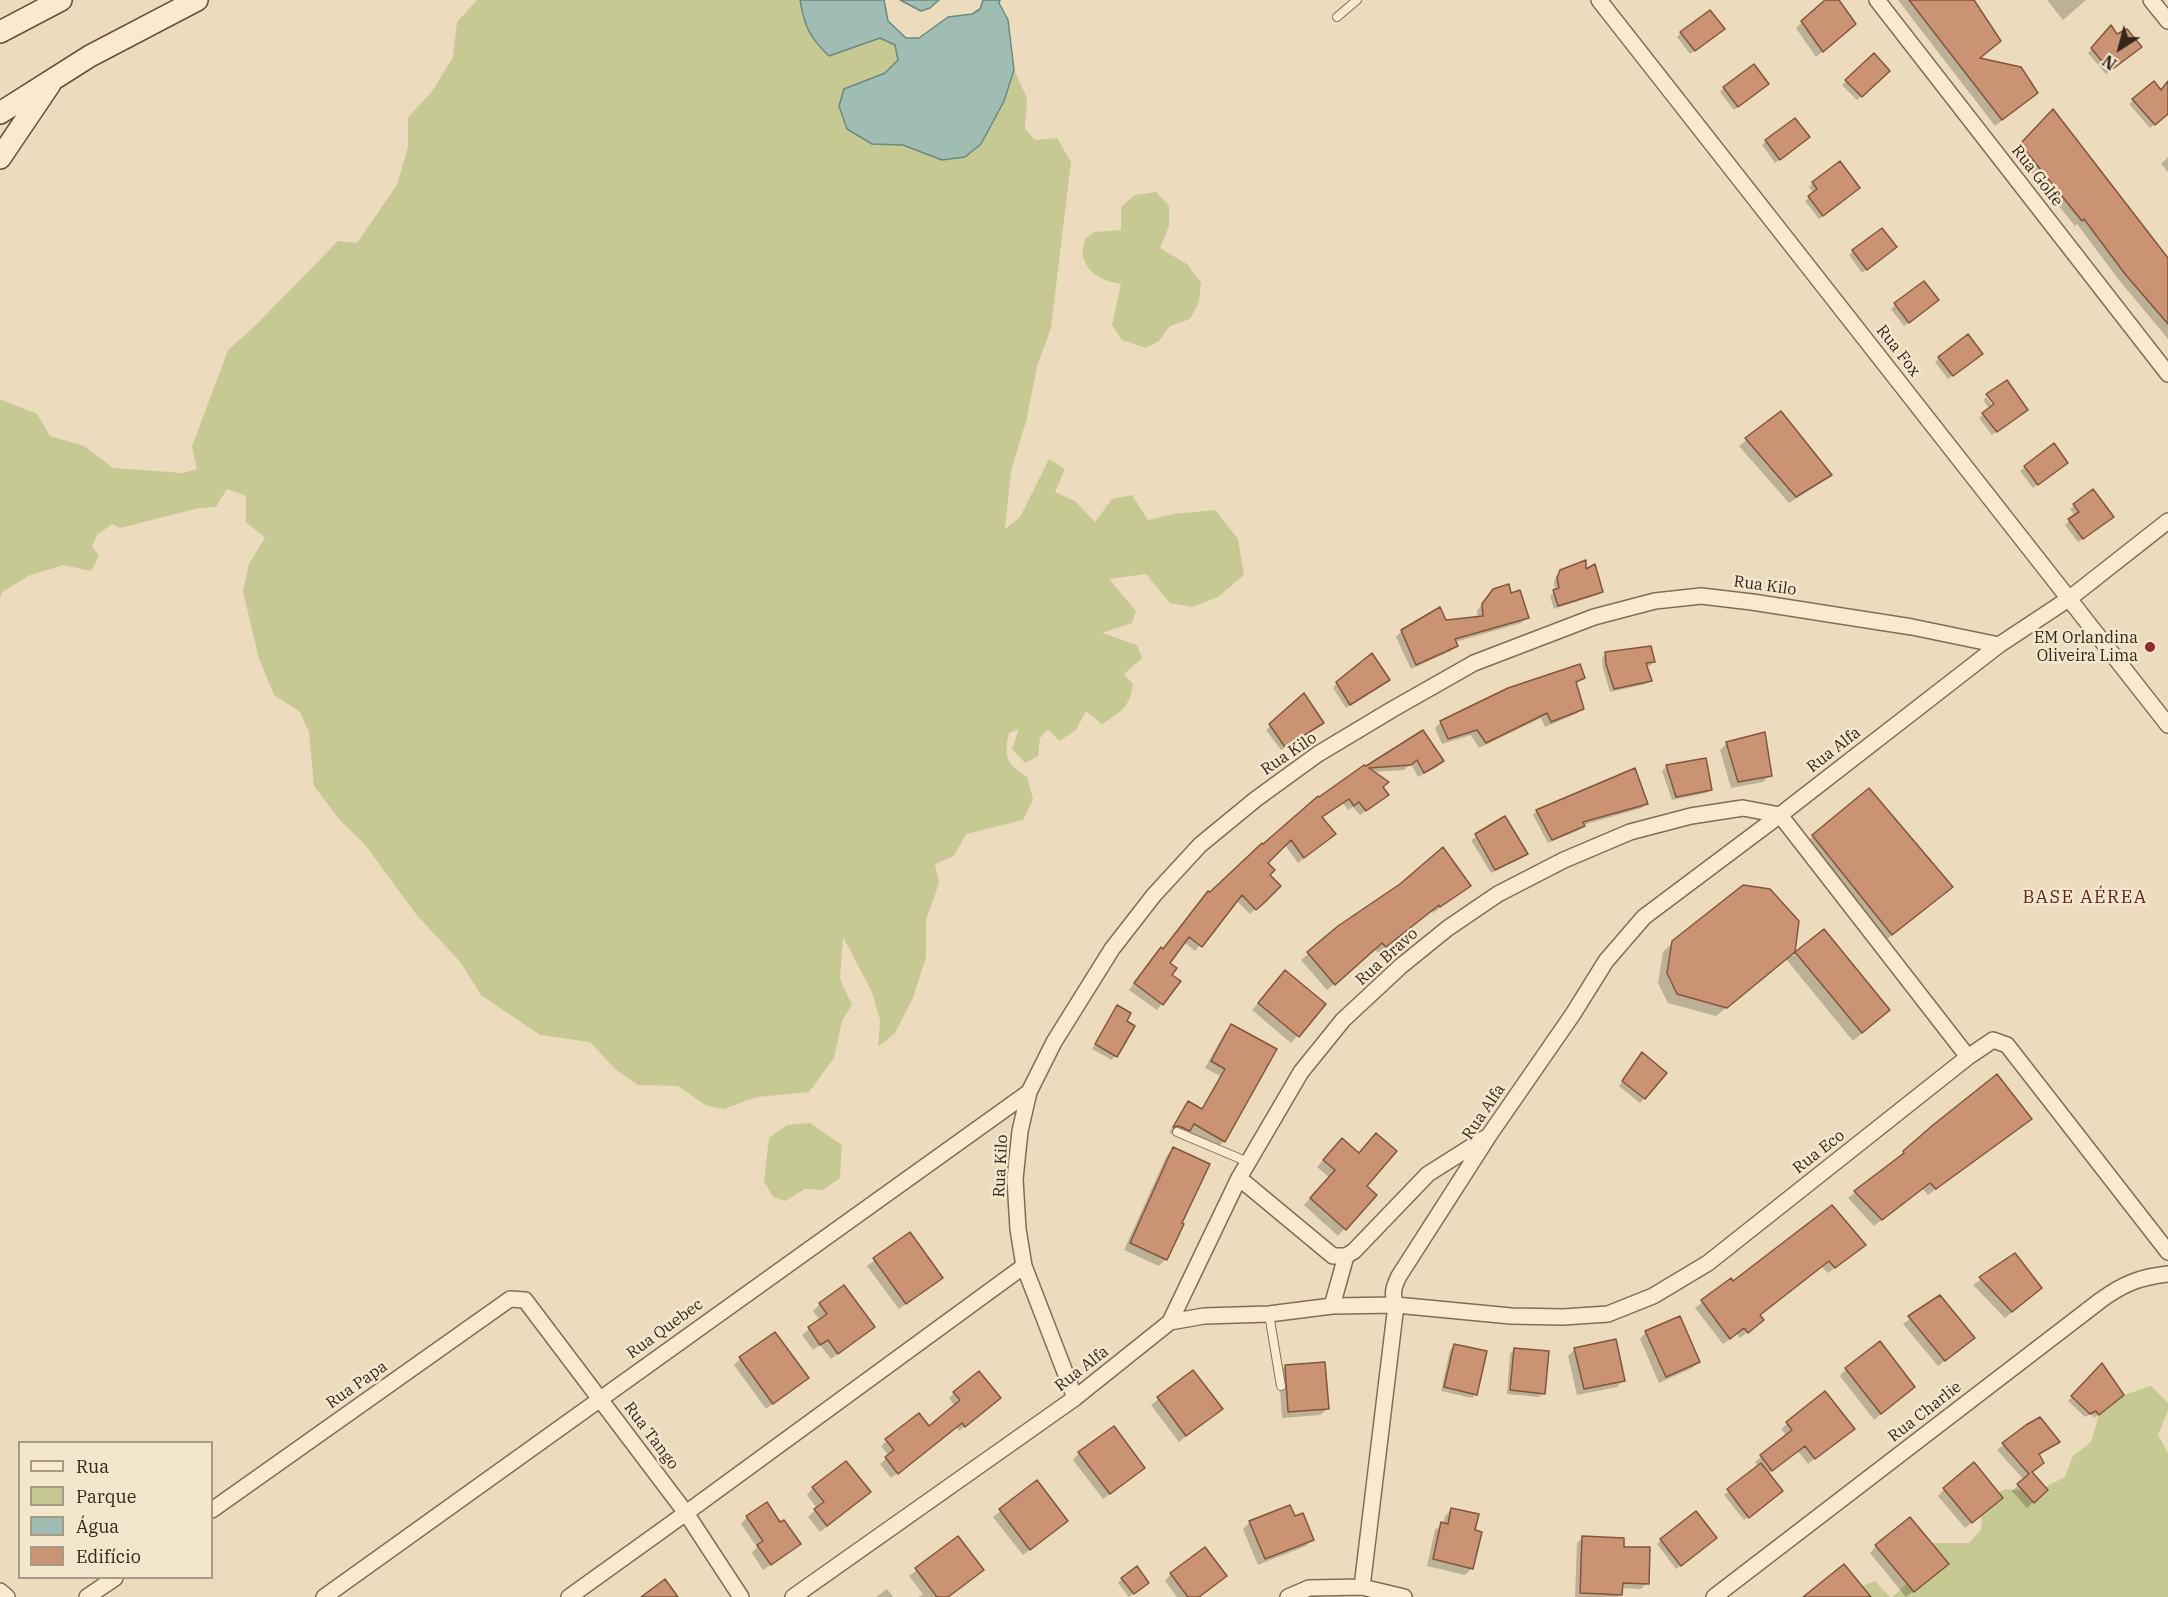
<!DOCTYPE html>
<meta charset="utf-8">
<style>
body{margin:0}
#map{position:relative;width:2168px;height:1597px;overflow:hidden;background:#ecdcbd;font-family:"IBM Plex Serif",serif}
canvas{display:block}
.legend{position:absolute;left:18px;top:1441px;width:195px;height:138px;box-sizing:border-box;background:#f4e6cc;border:2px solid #a79985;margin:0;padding:8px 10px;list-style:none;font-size:18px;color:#33251b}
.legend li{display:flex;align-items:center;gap:12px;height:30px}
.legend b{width:30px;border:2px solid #a79985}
.north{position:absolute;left:2090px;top:18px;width:60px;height:60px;-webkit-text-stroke:4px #f4e6cc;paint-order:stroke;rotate:216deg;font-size:16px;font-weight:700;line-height:24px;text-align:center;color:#33251b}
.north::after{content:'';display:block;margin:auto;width:21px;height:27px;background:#33251b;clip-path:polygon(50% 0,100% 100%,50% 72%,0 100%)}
</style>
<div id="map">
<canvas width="2168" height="1597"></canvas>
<ul class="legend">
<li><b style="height:8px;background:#f8e9cf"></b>Rua</li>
<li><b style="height:16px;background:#c6c991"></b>Parque</li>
<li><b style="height:16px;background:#a0bdb3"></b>Água</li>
<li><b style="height:16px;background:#ca9373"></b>Edifício</li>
</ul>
<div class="north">N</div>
</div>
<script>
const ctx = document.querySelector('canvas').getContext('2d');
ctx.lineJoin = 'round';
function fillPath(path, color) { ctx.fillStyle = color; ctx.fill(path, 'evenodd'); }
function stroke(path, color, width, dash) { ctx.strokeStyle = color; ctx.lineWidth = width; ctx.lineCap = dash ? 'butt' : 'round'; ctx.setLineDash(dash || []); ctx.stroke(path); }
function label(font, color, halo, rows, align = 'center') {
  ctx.font = font + ' "IBM Plex Serif",serif'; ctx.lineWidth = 5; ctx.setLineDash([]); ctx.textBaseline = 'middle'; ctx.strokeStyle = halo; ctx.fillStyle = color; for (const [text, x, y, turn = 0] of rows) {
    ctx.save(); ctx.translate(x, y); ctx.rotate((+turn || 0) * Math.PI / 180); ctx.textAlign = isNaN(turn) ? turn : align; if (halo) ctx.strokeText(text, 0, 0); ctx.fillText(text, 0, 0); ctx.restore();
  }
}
fillPath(new Path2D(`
 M477,0H800L803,19L829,56L880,38L895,45L898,60L885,73L844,89L872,144L903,145L942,160L1004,101L1014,70L1027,98L1025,129L1035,140L1057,138L1071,162L1051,328L1037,366L1027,418L1011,471L1005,529L1020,517L1049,459L1065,469L1055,492L1075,501L1095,522L1112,499L1132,495L1148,520L1174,514L1215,510L1238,539L1244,575L1218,597L1193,607L1170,603L1146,574L1109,579L1136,611L1132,623L1102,633L1137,645L1142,658L1124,674L1133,684C1130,707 1121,712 1102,724L1086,711L1076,730L1059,741L1048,729L1040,738L1038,756L1025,763L1012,749L1019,729L1009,733C1003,757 1007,764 1027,777L1033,799L1023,820L966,834L954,856L935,864L939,883L926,920V957L913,998L895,1033L878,1047L880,1020L872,992L843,937L840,979L852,1005L842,1021L834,1058L809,1092L757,1097L724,1109L707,1106L678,1086L638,1085L616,1070L590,1042L540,1035L481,995L461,963L416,914L366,846L339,819L314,786L309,732L300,712L274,695L259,659L243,591L249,564L265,538L246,522V496L227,489L216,507L199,508L120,528L112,524L97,535L92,546L99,556L91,571L63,565L28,576L2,592L0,599V399L37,414L50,436L84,446L113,468L183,473L197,469L192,446L228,350L256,325L338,241L357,243L397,185L408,147V118L433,90L453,57L457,22Z
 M1156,192L1169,206V226L1160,248L1187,264L1201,283L1199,302L1190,319L1170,326L1159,341L1146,348L1122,340L1112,325L1121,284C1104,281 1086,274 1083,255C1082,250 1084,244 1085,239L1094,232L1121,230V207L1135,195Z
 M810,1123L842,1145L840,1178L823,1190L805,1189L785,1201L773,1197L764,1181L769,1138L787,1125Z
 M2151,1386L2168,1403V1411L2158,1435L2168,1453V1597H1892L1911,1580L1920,1543H1969L1981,1530L1983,1501L2005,1489L2035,1492L2065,1477L2073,1456L2091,1442L2099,1415L2124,1395Z
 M1875,1581L1890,1597H1851L1852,1590Z`), '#c6c991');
const water = new Path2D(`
 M800,0H884L888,21L906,38H919L948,17L972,14L980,9L983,0H1000L999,3L1008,20L1014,70L1004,101L981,144L965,157L942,160L903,145L872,144L847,129L839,106L844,89L885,73L898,60L895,45L880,38L829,56C810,38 804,26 800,0Z
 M900,0H939L930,8L921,11Z`);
fillPath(water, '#a0bdb3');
stroke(water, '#688a80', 1.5);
fillPath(new Path2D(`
 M1827,0H1837L1847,30L1816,57L1796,28Z
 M1898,0H1962L1978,59L2029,99L1995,126Z
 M2047,0H2086L2063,20Z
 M2111,28L2117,36L2136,51L2106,74L2088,53Z
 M1681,33H1719L1690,54L1677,37Z
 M1873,56L1888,71L1857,100L1842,85Z
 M2153,83L2160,92L2168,83V113L2150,128L2129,104Z
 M1724,88H1762L1734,110L1720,92Z
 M2053,111L2168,261V339L2119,280L2077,224L2075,226L2014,151Z
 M1766,141H1804L1775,163L1762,145Z
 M2168,157V172L2161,164Z
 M1813,183L1854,192L1819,219L1805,201L1814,194L1809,187Z
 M1853,251H1891L1862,273L1849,255Z
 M1933,304L1904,326L1891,309L1895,305Z
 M1939,358H1977L1948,379L1935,362Z
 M1986,397L1997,411L2022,414L1992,435L1979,418L1990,409L1983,400Z
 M1781,413L1830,475L1823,481L1789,503L1739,446Z
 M2053,445L2062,466L2033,488L2020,471Z
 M2093,491L2108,521L2078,542L2065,525L2075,516L2070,509Z
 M1561,571H1584L1602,591L1597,595L1554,609L1550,596L1555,591L1554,583L1556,576Z
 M1493,590L1510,595L1527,618L1521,623L1455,642L1456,646L1451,651L1411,669L1396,637L1402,631L1445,622L1478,618L1477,611Z
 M1606,654L1654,662L1650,666H1646L1650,680L1646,684L1610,692L1603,668L1602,658Z
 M1583,678L1575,684L1582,708L1576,714L1545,727L1541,718L1479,748L1471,735L1442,744L1435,728L1441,722Z
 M1388,680L1346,708L1333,688L1337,683Z
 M1304,695L1322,723L1281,750L1266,730Z
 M1423,732L1442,761L1437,767L1418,777L1411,764L1404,770L1372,772L1387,795L1360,815L1353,807L1348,810L1343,803L1321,818L1328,839L1298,863L1285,845L1266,863L1268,875L1279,886L1250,914L1236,900L1195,951L1184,942L1168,964L1170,975L1179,981L1157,1010L1129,990L1155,955L1161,949L1163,951L1210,894L1263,846L1318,799Z
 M1727,743L1770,775L1763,782L1731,788L1720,750Z
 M1704,759L1710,789L1706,793L1672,800L1662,771L1666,767Z
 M1646,803L1642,808L1583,825L1579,830L1548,843L1533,815L1537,811Z
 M1504,818L1527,854L1522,858L1491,873L1471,840Z
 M1813,836L1951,887L1882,943L1804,845Z
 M1469,886L1433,913L1431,911L1378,953L1375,949L1327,990L1301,960L1339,927Z
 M1797,922L1793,956L1824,931L1879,1018L1853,1041L1786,959L1716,1016L1668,1003L1658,983L1663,952L1673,942Z
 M1279,979L1324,1005L1291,1043L1252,1010Z
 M1117,1007L1125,1021L1133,1026L1112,1060L1092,1049Z
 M1231,1026L1224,1141L1217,1148L1188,1131L1182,1137L1169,1133L1182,1110L1188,1103L1201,1110L1220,1076L1205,1068L1225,1032Z
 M1642,1054L1665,1074L1640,1103L1619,1086Z
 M2024,1125L1928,1195L1922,1188L1874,1226L1848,1198L1898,1159L1904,1152Z
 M1335,1146L1365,1186L1375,1195L1338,1236L1304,1205L1329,1177L1317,1167Z
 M1174,1148L1180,1224L1166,1259L1159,1266L1124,1250L1167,1155Z
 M909,1234L941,1277L899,1309L867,1266Z
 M1864,1245L1828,1273L1822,1267L1759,1316L1755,1326L1740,1338L1737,1334L1723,1344L1695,1308L1730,1280L1733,1283Z
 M2015,1255L2033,1295L2005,1318L1973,1285Z
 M1939,1297L1966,1345L1938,1366L1903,1324Z
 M820,1304L873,1327L831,1359L820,1345L813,1350L802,1335L820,1320L813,1311Z
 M1646,1332L1699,1362L1692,1368L1659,1383L1640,1339Z
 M1455,1345L1476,1394L1472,1398L1441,1391L1450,1350Z
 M1514,1349L1543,1393L1539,1397L1507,1394L1510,1354Z
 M1575,1349L1623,1380L1617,1387L1577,1395L1568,1356Z
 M740,1359L807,1378L766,1409L734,1365Z
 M1286,1366L1327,1409L1320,1415L1282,1418L1279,1373Z
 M2102,1366L2118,1399L2094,1418L2091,1414L2085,1417L2068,1401Z
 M1846,1369L1913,1387L1874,1420L1840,1376Z
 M1193,1372L1214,1415L1179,1442L1151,1405Z
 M954,1393L994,1404L959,1431L956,1427L891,1478L880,1464L889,1456L881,1446L919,1415L929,1428L955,1406L949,1398Z
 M1825,1393L1847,1435L1808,1464L1798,1451L1768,1474L1777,1495L1744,1520L1724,1495L1758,1467L1755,1462L1787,1436L1781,1429Z
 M2027,1426L2058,1442L2038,1456L2031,1473L2040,1496L2027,1508L2012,1491L2024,1480L1997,1450Z
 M1079,1453L1137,1474L1103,1499L1073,1460Z
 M1037,1483L1066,1521L1023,1555L993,1517Z
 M813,1488L862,1499L820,1532L808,1517L817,1508L807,1495Z
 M1944,1489L1994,1504L1965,1528L1938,1496Z
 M1452,1509L1474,1531L1472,1568L1465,1575L1427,1566L1435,1530L1443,1524L1445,1516Z
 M747,1517L799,1544L763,1570L752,1553L757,1547L741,1524Z
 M1294,1518L1312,1539L1306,1546L1258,1565L1243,1529L1250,1522Z
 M1583,1537L1623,1548L1647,1583L1641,1589L1621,1588V1594L1618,1597H1575L1577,1543Z
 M958,1538L982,1570L948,1597H918L923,1594L909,1576Z
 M1661,1540L1711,1542L1676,1569L1657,1544Z
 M1876,1546L1941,1570L1906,1597L1870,1553Z
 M1171,1574L1225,1576L1199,1597H1177L1165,1581Z
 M1122,1579L1143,1587L1129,1597L1118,1583Z
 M887,1589L893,1597H876Z`), '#0003');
const building = new Path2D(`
 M1825,0H1839L1856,24L1823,52L1801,21Z
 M1909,0H1974L2001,41L1980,58L2021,67L2038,93L2002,120Z
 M1710,10L1725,29L1695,51L1680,32Z
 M2111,25L2117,34L2127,29L2142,47L2110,71L2091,48Z
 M1874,53L1890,71L1862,97L1845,80Z
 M1754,64L1769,84L1738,107L1723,87Z
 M2154,81L2161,90L2168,81V114L2155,125L2132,99Z
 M2053,109L2168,258V324L2125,274L2084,219L2082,221L2020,144Z
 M1795,118L1810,137L1780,160L1765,140Z
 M1840,161L1860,188L1823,216L1808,196L1817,189L1812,182Z
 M1882,228L1897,247L1867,270L1852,250Z
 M1924,281L1939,300L1909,323L1894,303Z
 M1968,334L1983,354L1953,376L1938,357Z
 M2007,380L2028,410L1997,432L1982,413L1994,404L1986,394Z
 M1781,411L1832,475L1796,497L1745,438Z
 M2054,443L2068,463L2038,485L2024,466Z
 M2093,489L2114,517L2083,539L2068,519L2079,512L2073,504Z
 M1586,560V569L1595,564L1603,592L1558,606L1553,590L1559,588L1557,578L1560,570Z
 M1509,584L1511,593L1520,590L1529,618L1455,639L1458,646L1416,665L1401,630L1440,607L1446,620L1483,616L1482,604L1493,589Z
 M1651,646L1655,662L1646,663L1652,681L1614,689L1606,664L1605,652Z
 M1372,653L1390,680L1350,705L1336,682Z
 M1580,664L1585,678L1576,682L1584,709L1551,722L1547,713L1486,743L1477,730L1448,739L1440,721L1508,688Z
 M1304,693L1324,723L1285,747L1269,724Z
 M1423,730L1444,761L1424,773L1417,760L1411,765L1369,768L1389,782L1383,787L1389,795L1366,811L1359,802L1354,806L1349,799L1322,817L1336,834L1304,858L1291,840L1268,863L1275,870L1270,875L1281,886L1264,903L1256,910L1242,895L1202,947L1189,937L1170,963L1177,968L1172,975L1181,981L1163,1005L1134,983L1161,947L1163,949L1208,891L1210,892L1262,843L1263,844L1318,796L1319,797L1364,765L1366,766Z
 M1765,732L1772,776L1738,782L1726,742Z
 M1706,758L1712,790L1676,797L1666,765Z
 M1635,768L1648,804L1583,822L1585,826L1552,840L1536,810Z
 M1869,788L1953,887L1892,935L1812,835Z
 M1505,816L1528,854L1495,870L1475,834Z
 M1443,847L1471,886L1440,907L1439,905L1386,947L1382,943L1335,985L1307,952L1338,926L1400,884Z
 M1743,885L1770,889L1799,921L1795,952L1727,1008L1677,994L1667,973L1672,941Z
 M1824,929L1890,1010L1862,1033L1795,952Z
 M1285,970L1326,1004L1299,1037L1258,1003Z
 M1117,1005L1131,1013L1127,1021L1135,1026L1117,1057L1095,1044Z
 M1231,1024L1277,1049L1225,1142L1194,1124L1190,1131L1179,1126L1173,1127L1188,1101L1202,1109L1225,1069L1211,1061Z
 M1642,1052L1667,1073L1645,1099L1622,1081Z
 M1997,1074L2032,1119L1936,1189L1930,1183L1882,1220L1854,1191L1904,1153L1903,1151L1933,1125Z
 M1376,1133L1397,1151L1367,1186L1377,1195L1346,1230L1310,1198L1335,1170L1323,1160L1342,1138L1359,1153Z
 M1173,1147L1210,1164L1182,1223L1184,1224L1167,1260L1130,1243Z
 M1832,1205L1866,1245L1835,1268L1829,1261L1760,1315L1764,1320L1748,1333L1744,1328L1730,1339L1701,1300L1731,1278L1733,1281Z
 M910,1232L943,1278L906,1304L873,1258Z
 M2015,1253L2042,1288L2012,1312L1979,1277Z
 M844,1285L875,1327L838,1354L828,1340L820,1345L808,1327L827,1314L819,1303Z
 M1940,1295L1975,1338L1945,1361L1908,1316Z
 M1680,1316L1700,1362L1666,1377L1645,1331Z
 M775,1332L809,1378L773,1404L739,1357Z
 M1616,1339L1625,1381L1584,1389L1574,1348Z
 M1880,1341L1915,1387L1881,1414L1845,1368Z
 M1454,1344L1487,1351L1477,1395L1444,1387Z
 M1514,1348L1549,1351L1545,1394L1510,1390Z
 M1325,1362L1329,1409L1288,1412L1285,1365Z
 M2102,1363L2124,1395L2099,1415L2096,1411L2090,1414L2071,1396Z
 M1193,1370L1223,1409L1186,1436L1157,1397Z
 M979,1371L1001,1398L965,1427L962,1423L898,1474L885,1457L894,1450L885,1439L919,1413L929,1426L960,1400L953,1392Z
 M1825,1391L1855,1429L1815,1459L1805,1446L1772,1471L1760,1455L1792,1430L1786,1422Z
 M2040,1417L2060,1442L2039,1454L2044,1463L2032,1472L2048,1490L2034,1503L2017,1484L2029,1474L2002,1443L2026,1425Z
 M1114,1426L1145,1468L1110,1494L1078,1452Z
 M846,1461L871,1492L827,1526L814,1509L824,1502L812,1487Z
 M1974,1462L2003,1498L1972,1523L1943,1488Z
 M1761,1463L1783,1491L1749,1518L1727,1489Z
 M1037,1480L1068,1521L1030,1550L999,1509Z
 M767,1502L780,1522L784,1520L801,1544L771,1565L757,1545L763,1541L746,1516Z
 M1290,1505L1295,1516L1303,1513L1314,1540L1265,1559L1249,1521Z
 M1451,1508L1479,1514L1475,1530L1482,1532L1473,1569L1433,1559L1441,1522L1448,1524Z
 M1696,1511L1717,1538L1681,1566L1660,1539Z
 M1910,1517L1949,1564L1914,1592L1875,1545Z
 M958,1536L984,1570L948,1597H937L915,1568Z
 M1582,1536L1624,1538V1547H1650L1649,1584L1623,1583L1622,1595L1580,1593Z
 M1205,1547L1227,1576L1199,1597H1188L1170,1573Z
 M1844,1564L1871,1597H1803Z
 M1137,1566L1149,1583L1134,1594L1121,1578Z
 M665,1579L678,1597H641Z`);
fillPath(building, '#ca9373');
stroke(building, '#82553d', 1.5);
const lane = new Path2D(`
 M1337,17L1357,0
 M1177,1132L1248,1162
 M1269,1314L1281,1386`);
const street = new Path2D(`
 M1599,0L2168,725
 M1877,0L2168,374
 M2151,0L2168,21
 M1239,1178L1333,1256H1346L1354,1251L1428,1174L1485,1138
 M1332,1306L1346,1256
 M1170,1322L1239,1178L1301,1072L1343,1020L1401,966L1448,928L1498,894L1564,860L1630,832L1691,816L1743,808L1780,815L1968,1057
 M1075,1398L1024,1266L1018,1229L1015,1179L1020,1131L1029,1092L1054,1042L1112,949L1154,895L1200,845L1256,799L1318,754L1393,709L1474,663L1594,617L1655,601L1701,596L1752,602L1912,627L1999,645
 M212,1510L510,1299L525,1300L686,1513L741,1597
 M1362,1587L1396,1305C1391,1294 1394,1286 1399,1276L1490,1134L1573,1014L1606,961L1644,917L1780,815L1999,645L2070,598L2168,521
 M0,1591L7,1597
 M87,1597L115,1578
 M324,1597L1029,1092
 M569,1597L686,1513L1024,1266
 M793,1597L1075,1398L1170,1322L1204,1316L1269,1314L1332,1306L1396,1305L1511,1316L1563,1317L1608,1314L1653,1296L1708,1263L1968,1057L1993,1040L2007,1045L2168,1252
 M1288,1597L1309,1588L1362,1587L1404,1597
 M1714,1597L2101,1300C2123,1284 2140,1277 2168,1274`);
const secondary = new Path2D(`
 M0,32L61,0
 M0,113L90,56L197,0
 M0,158L50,84`);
stroke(lane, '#836c57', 10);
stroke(street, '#836c57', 18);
stroke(secondary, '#654d3a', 24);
stroke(lane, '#f8e9cf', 8);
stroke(street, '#f8e9cf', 15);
stroke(secondary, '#f8e9cf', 21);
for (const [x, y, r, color] of [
 [2150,647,6,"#91282e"]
]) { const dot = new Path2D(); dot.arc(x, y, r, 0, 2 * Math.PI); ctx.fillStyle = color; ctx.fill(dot); stroke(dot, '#f4e6cc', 2); }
label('16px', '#33251b', '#f4e6cc', [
 ["Rua Golfe",2037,176,52],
 ["Rua Fox",1898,351,52],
 ["Rua Kilo",1765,586,8],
 ["Rua Alfa",1834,750,-38],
 ["Rua Kilo",1289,754,-34],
 ["Rua Bravo",1387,957,-42],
 ["Rua Alfa",1484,1112,-56],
 ["Rua Eco",1819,1152,-38],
 ["Rua Kilo",1001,1166,-87],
 ["Rua Quebec",665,1329,-36],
 ["Rua Alfa",1082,1369,-38],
 ["Rua Papa",357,1385,-35],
 ["Rua Charlie",1925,1412,-38],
 ["Rua Tango",651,1436,53]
]);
label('16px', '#33251b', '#f4e6cc', [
 ["EM Orlandina",2138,638],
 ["Oliveira Lima",2138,656]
], 'right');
ctx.letterSpacing = '1.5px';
label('18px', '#5e261c', '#f4e6cc', [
 ["BASE AÉREA",2085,898]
]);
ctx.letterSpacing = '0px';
</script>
